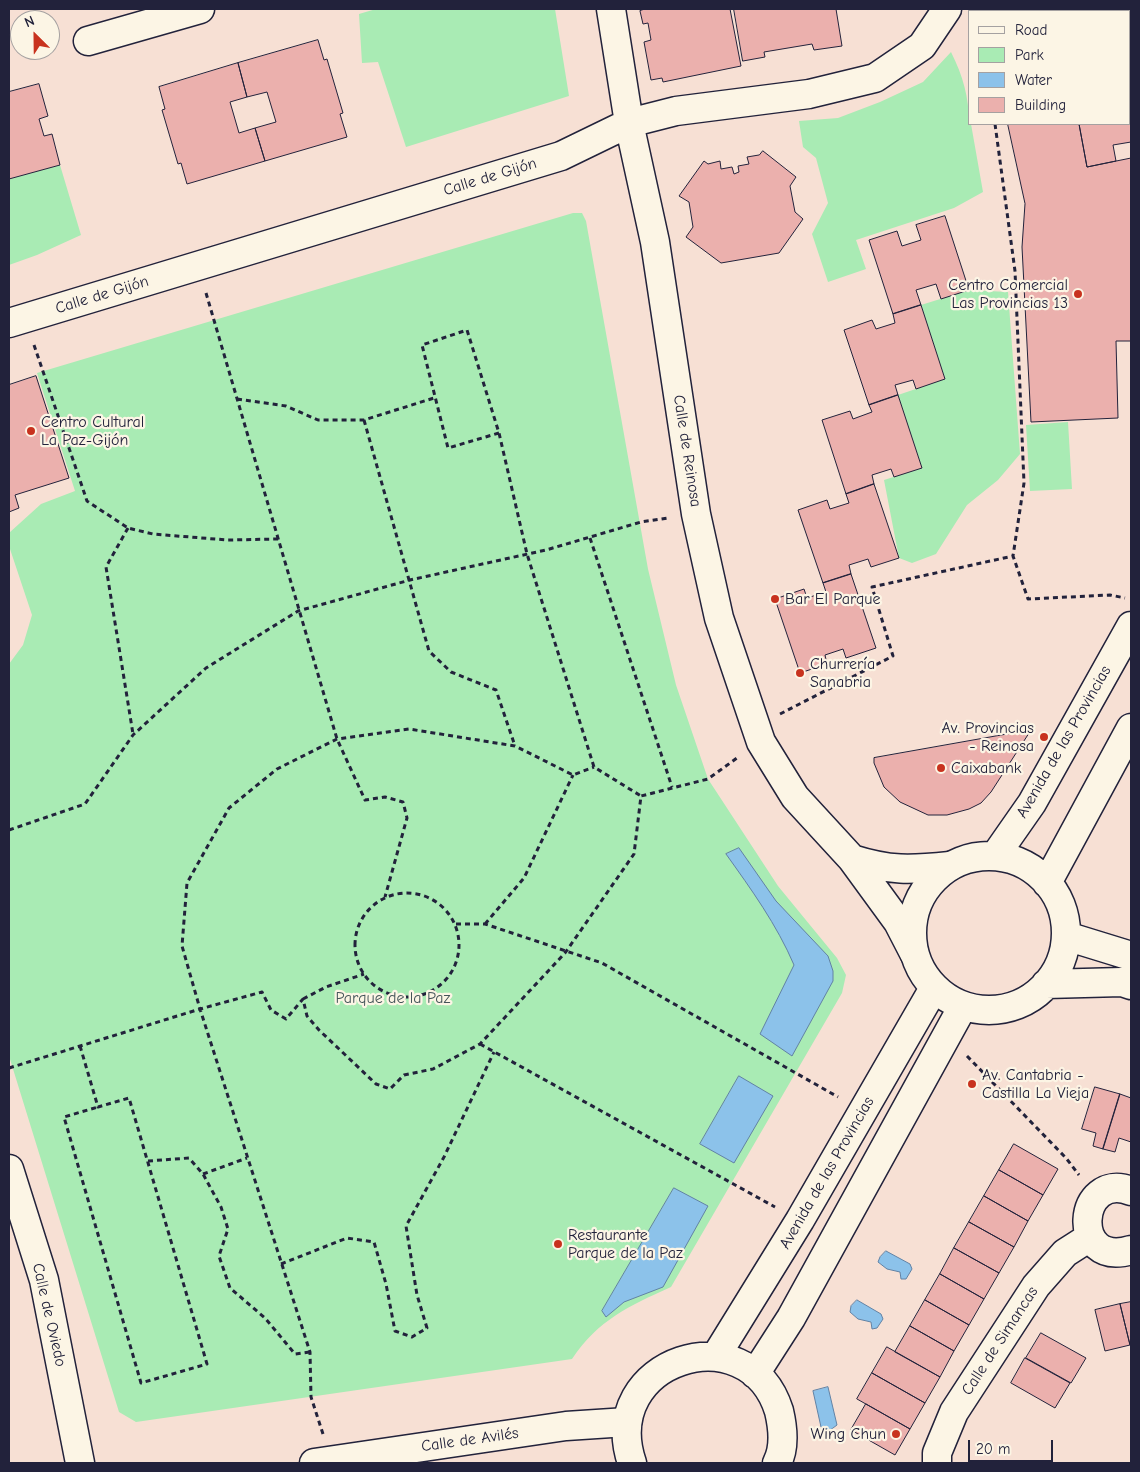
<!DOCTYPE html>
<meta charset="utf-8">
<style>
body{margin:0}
#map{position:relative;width:1140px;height:1472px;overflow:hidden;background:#f7e0d4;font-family:"Comic Neue",sans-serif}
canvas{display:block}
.frame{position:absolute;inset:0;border:10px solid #22223b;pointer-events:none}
.legend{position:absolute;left:968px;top:10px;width:162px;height:115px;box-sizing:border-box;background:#fcf5e5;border:1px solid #a5a1a1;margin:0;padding:6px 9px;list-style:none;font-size:15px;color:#22223b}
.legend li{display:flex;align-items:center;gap:10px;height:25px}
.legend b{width:25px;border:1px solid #a5a1a1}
.north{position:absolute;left:10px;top:10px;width:50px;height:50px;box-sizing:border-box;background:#fcf5e5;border:1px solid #a5a1a1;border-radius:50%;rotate:337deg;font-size:14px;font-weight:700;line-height:20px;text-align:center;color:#22223b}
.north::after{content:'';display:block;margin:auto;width:18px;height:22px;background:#c8321e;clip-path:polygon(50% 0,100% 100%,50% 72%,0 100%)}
.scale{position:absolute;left:968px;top:1440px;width:85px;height:22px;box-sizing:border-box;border:2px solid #22223b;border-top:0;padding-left:6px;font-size:15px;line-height:18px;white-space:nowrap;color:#22223b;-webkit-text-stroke:4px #fcf5e5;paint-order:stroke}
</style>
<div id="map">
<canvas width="1140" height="1472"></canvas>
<div class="frame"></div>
<ul class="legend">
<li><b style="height:6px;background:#fcf5e5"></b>Road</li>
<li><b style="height:14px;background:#a9ebb4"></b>Park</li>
<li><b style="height:14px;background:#8cc2ea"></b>Water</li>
<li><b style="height:14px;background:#ebb0ad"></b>Building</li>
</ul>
<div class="north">N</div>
<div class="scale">20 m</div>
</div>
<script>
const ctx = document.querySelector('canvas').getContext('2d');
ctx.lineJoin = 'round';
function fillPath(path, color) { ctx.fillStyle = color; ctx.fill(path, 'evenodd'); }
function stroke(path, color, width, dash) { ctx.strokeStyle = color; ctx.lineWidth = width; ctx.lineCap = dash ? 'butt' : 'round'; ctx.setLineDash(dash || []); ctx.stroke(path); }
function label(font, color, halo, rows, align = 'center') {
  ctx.font = font + ' "Comic Neue",sans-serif'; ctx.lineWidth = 4.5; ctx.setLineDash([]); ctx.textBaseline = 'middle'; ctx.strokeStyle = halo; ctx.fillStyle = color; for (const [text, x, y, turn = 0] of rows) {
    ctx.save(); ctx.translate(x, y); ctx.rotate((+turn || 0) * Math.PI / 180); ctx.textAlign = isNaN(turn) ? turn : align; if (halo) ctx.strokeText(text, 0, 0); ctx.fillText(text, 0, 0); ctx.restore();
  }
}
fillPath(new Path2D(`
 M376,9H555L569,96L406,147L378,62L362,63L359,14Z
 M951,52C963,76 969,97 969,124H971L983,192L954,208L856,240L866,269L828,282L812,234L828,203L816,158L803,147L799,121L838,118L880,102L923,82Z
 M60,165L81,235L37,255L9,265V179Z
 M573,213H582L586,221L648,569L676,685L708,779L778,886L837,958L846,975L842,993L671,1287C629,1306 598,1320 572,1359L136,1422L119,1412L9,1056V664L23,645L32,615L9,546V533L41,504L75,491L37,373Z
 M969,290L1008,292L1020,454L998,480L967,505L936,554L912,563L899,558L884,480L922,468L898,395L945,379L921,305Z
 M1068,422L1072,489L1030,491L1026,425Z`), '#a9ebb4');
const water = new Path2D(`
 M739,848L776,901L828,956L833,971V981L792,1056L760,1034L794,965C777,925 751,889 726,854Z
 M739,1076L773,1096L734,1163L700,1144Z
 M674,1188L708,1206L663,1287L624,1302L606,1317L602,1311Z
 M886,1251L910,1264L912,1269L906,1279H901L900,1272L887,1269L878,1262L880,1257Z
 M857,1300L881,1314L883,1319L877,1328L872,1329L871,1322L858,1319L850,1312L851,1306Z
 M828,1387L837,1425L829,1431L821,1427L813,1391Z`);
fillPath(water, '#8cc2ea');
stroke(water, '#6282a4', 1);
const building = new Path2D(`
 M645,9H730L741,66L663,82L662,78L651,80L644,42L651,40L648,23L643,24L640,11Z
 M734,9H836L842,46L814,50L812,44L764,52L765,57L743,61Z
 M318,40L324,60L327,59L343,113L340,114L347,137L265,161L255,128L276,122L267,92L247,97L238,63Z
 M238,63L247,97L230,102L239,133L255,128L265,161L187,184L181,163L178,164L162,110L165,109L159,87Z
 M1131,77V142L1113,145L1116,161L1087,167L1079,124H1129V78Z
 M39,84L48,116L39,119L44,136L52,134L60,165L9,179V92Z
 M1008,124H1079L1087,167L1131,158V341H1116L1118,418L1031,422L1022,247L1025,204Z
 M763,151L796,177L790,186L795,212L803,219L779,253L721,263L686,237L693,227L689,202L679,196L704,161L708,164L720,161L721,169L732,167L734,174L739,172L738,166L749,164L747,157L759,155Z
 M945,216L969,290L941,299L936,284L916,290L921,305L893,314L869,240L897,231L902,246L921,240L916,225Z
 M921,305L945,379L916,389L913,380L895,385L898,395L869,405L844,330L872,320L876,329L895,323L893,314Z
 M36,376L69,478L15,495L19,508L9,512V385Z
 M898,395L922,468L894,477L891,469L872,475L874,484L846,494L822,420L850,411L853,419L872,412L869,405Z
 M874,484L899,558L871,567L868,559L849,565L851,574L823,583L798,510L827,500L830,509L849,503L846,494Z
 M851,574L876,648L846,658L843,649L825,655L827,664L800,673L775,599L804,589L807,598L826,592L823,583Z
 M1031,730L991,792L981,803L969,809L947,815H928L900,802L884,787L874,763V758Z
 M1095,1087L1120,1094L1103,1149L1093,1146L1096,1133L1082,1129Z
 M1120,1094L1131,1098V1142L1119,1138L1115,1152L1103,1149Z
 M1014,1144L1058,1169L1043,1195L999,1170Z
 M999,1170L1043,1195L1028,1221L984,1196Z
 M984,1196L1028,1221L1014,1247L969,1222Z
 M969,1222L1014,1247L999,1273L954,1248Z
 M954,1248L999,1273L984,1299L940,1274Z
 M940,1274L984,1299L969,1325L925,1300Z
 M925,1300L969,1325L954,1351L910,1326Z
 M1131,1302V1345H1130L1120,1304Z
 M1120,1304L1130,1345L1105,1351L1095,1310Z
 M910,1326L954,1351L940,1377L895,1352Z
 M1041,1333L1086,1358L1071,1383L1026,1358Z
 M887,1347L940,1377L925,1403L872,1373Z
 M1025,1358L1070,1383L1055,1408L1011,1383Z
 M872,1373L925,1403L910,1429L857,1399Z
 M866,1404L910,1429L895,1455L851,1430Z`);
fillPath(building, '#ebb0ad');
stroke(building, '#22223b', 1);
const minor = new Path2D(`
 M611,9L629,123L655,242L696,514L719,618L761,742L795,797L852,859L898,922L914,953
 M88,41L200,9
 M9,323L561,156L629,123L676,111L809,94L875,78L922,46L947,9
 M852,859C890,871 910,870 950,866
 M9,1169L44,1280L80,1463
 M1131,1191C1077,1170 1069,1269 1131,1250
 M314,1463L566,1426L627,1422
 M937,1463V1453L954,1412L1036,1286L1065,1253L1090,1237`);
const major = new Path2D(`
 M995,856L1032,803L1131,626
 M912 933a77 77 0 1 1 154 0a77 77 0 1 1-154 0Z
 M1047,883L1131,728
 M1066,936L1131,956
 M1046,984L1122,982L1131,985
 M716,1356L800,1220L934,988
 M755,1374L791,1318L963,1006
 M632,1463C597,1360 748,1312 779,1411C783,1428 785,1448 777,1463`);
stroke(minor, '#22223b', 31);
stroke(major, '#22223b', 31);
stroke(new Path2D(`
 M995,124L1015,271L1024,483L1013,556
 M206,293L337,739L365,800L385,797L403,802L407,818L385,897
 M34,345L87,501L128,528L153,534L227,540L279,539
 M237,399L286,406L318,420H364L434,398
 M364,420L429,651L451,672L496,690L515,746
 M499,433L448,448L422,345L467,330L499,433L527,554L594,767L641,796
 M128,528L106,567L133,734
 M590,538L672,787
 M780,714L893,656L872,587L1013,556L1028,599L1110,595L1125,598
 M9,830L85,804L133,735L206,668L298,611L410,580L546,550L641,522L668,518
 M355 945a52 52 0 1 1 104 0a52 52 0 1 1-104 0Z
 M456,924H485L602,963L838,1097
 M485,924L524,878L573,775
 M303,999L326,987L364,974
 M480,1044L775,1207
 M80,1046L98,1107L129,1098L207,1364L141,1383L64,1117L98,1107
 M967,1056L1066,1158L1079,1175
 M9,1068L200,1009L262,992L271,1010L286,1019L303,999L307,1016L319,1030L376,1084L390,1089L404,1075L433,1069L480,1044L565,953L634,854L641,796L708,779L737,758
 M148,1161L189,1158L203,1174L221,1207L228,1229L219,1256L230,1288L265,1318L295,1354L310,1352
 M203,1174L247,1158
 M281,1264L347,1238L374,1242L386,1284L395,1331L412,1337L427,1328L417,1295L406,1226L444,1157L494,1052
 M323,1434L311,1397L310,1352L200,1009L182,946L187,883L229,808L277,769L337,739L409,729L515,746L573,775L594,767`), '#22223b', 3, [5, 4]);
stroke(minor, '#fcf5e5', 28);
stroke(major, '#fcf5e5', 28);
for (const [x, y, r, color] of [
 [1078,294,5,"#c8321e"],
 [31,431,5,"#c8321e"],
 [775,599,5,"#c8321e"],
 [800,673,5,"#c8321e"],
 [1044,737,5,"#c8321e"],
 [941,768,5,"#c8321e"],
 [972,1084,5,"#c8321e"],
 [558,1244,5,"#c8321e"],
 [896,1434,5,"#c8321e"]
]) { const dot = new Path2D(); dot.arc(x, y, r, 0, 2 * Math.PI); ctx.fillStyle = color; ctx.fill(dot); stroke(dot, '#fcf5e5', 2); }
label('16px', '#22223b', '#fcf5e5', [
 ["Calle de Gijón",490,177,-17],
 ["Calle de Gijón",102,295,-17],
 ["Calle de Reinosa",687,451,81],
 ["Avenida de las Provincias",1064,742,-60],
 ["Avenida de las Provincias",827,1173,-60],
 ["Calle de Oviedo",49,1315,77],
 ["Calle de Simancas",1000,1341,-57],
 ["Calle de Avilés",470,1440,-8]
]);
label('16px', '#22223b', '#fcf5e5', [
 ["Centro Comercial",1068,285,"right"],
 ["Las Provincias 13",1068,303,"right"],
 ["Centro Cultural",41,422],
 ["La Paz-Gijón",41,440],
 ["Bar El Parque",785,599],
 ["Churrería",810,664],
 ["Sanabria",810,682],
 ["Av. Provincias",1034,728,"right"],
 ["- Reinosa",1034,746,"right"],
 ["Caixabank",951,768],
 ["Av. Cantabria -",982,1075],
 ["Castilla La Vieja",982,1093],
 ["Restaurante",568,1235],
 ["Parque de la Paz",568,1253],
 ["Wing Chun",886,1434,"right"]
], 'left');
label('16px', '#445459', '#fcf5e5', [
 ["Parque de la Paz",393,998]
]);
</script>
